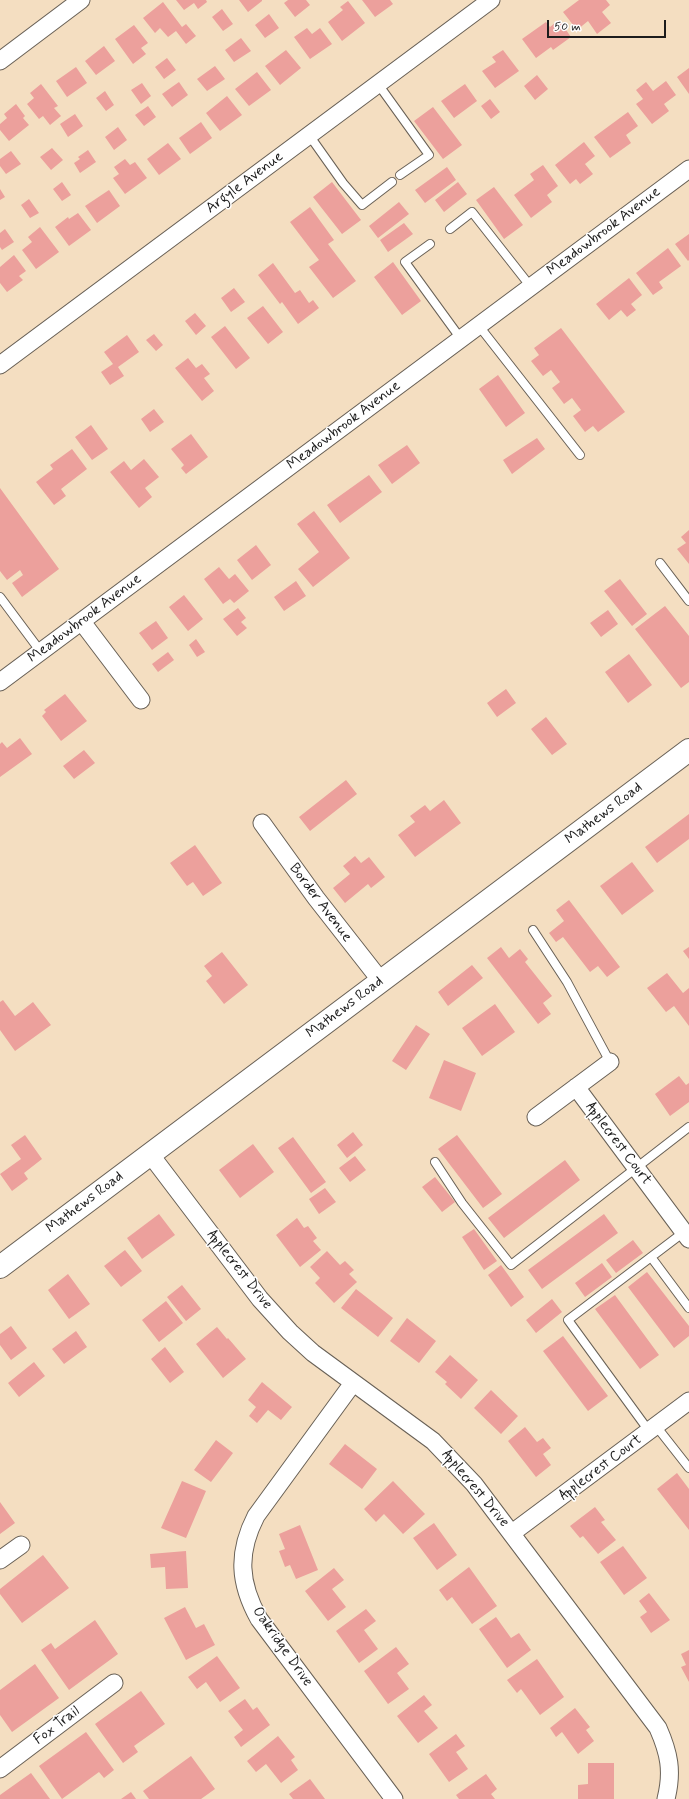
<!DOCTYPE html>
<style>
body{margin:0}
#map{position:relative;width:689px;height:1799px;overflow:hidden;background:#f4dec1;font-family:Mynerve,sans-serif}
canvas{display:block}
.scale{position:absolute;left:547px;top:20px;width:119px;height:18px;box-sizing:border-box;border:2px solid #1c1c1c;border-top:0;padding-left:5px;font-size:12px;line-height:14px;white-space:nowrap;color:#1c1c1c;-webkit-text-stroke:3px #fff;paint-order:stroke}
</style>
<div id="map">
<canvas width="689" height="1799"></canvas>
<div class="scale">50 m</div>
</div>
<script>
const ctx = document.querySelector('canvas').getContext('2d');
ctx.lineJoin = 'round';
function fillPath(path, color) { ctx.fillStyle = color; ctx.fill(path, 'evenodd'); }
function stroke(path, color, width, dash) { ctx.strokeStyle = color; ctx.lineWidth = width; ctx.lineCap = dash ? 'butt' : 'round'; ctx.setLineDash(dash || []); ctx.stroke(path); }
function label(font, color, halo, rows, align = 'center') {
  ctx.font = font + ' Mynerve,sans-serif'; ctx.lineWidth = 3; ctx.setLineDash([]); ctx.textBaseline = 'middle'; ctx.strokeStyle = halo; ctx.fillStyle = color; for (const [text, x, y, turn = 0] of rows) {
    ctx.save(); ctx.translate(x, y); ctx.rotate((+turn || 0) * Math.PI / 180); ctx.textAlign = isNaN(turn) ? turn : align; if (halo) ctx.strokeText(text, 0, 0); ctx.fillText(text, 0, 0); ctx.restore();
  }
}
fillPath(new Path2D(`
 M176,0H206L207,2L198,9L194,3L184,10Z
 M239,0H262V1L248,12Z
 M288,0H306L310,5L295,17L284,3Z
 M362,0H390L393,4L375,17Z
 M579,0H606L610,5L602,12L611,23L597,34L588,21L577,30L563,12Z
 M348,1L365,23L342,41L328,22L343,10L340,7Z
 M163,2L182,27L186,24L196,36L186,44L176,31L168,37L160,28L155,33L143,18Z
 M222,9L233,24L223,31L212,17Z
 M269,14L279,28L265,38L255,25Z
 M559,20L571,37L553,50L551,47L536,58L522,39L546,22L550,27Z
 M134,25L148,43L141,48L146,54L133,64L115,39Z
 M307,28L312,34L320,28L332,44L310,59L294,37Z
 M241,38L251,51L234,62L225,50Z
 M104,46L115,61L96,75L85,61Z
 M286,50L301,68L280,85L265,66Z
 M503,50L519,71L495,88L482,71L496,62L492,57Z
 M167,58L176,70L164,79L155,67Z
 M215,66L225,79L207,91L197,79Z
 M76,67L87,83L67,97L56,81Z
 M689,68V94L677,77Z
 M257,72L271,90L249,106L235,89Z
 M537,75L548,89L535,100L524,86Z
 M666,81L676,95L664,104L669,111L652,124L636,104L643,99L636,90L646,82L653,91Z
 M179,82L188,95L172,107L162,94Z
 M142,83L151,96L141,104L131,90Z
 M41,84L58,106L54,108L61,116L50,125L43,116L39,119L27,104L34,98L30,93Z
 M465,84L477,101L454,118L441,101Z
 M105,91L114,105L106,111L96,98Z
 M227,96L242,115L220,131L206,113Z
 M490,99L500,112L491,119L481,106Z
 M16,104L25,116L23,118L29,125L9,141L0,130V124L7,118L4,114Z
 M148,106L156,117L144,126L135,115Z
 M433,107L462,145L443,159L414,121Z
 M628,112L638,126L626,135L631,143L610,158L594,137Z
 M75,114L83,126L68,137L60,124Z
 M201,122L212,138L190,154L179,138Z
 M118,127L127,140L114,150L105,137Z
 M584,142L595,156L585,164L593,174L580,184L576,179L570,184L555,165Z
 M168,143L181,159L159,175L147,159Z
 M52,148L63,160L51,170L40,157Z
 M88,150L96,162L80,173L74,163L80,159L78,157Z
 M11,151L21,164L6,174L0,166V159Z
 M125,159L130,165L135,162L147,178L125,194L113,178L119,174L114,167Z
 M543,165L558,186L547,195L552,202L531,218L514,195L534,180L530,174Z
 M447,167L456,180L425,203L415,190Z
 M62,182L71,195L62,201L53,189Z
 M332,182L361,220L342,234L313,197Z
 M458,182L467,194L444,212L435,200Z
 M494,187L523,225L504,239L476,200Z
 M0,189L5,197L0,200Z
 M109,190L120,206L97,223L85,206Z
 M29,199L39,213L30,218L21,205Z
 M399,202L409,214L378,238L369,226Z
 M310,207L334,240L328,244L356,281L333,298L309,267L319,260L290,222Z
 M78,213L91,230L69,246L55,227L68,217L69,219Z
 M404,223L413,234L388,252L380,240Z
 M40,227L59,252L36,269L22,250L32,242L28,237Z
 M5,229L14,242L2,250L0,247V233Z
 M689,234V260L688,261L675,244Z
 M668,248L681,266L659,282L663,288L653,295L636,273Z
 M14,255L26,271L19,276L23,280L7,292L0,283V267Z
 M393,262L421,301L402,315L374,277Z
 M273,263L295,293L300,290L309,303L313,300L319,308L298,324L282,302L280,304L258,275Z
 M629,278L642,295L631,304L636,310L627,317L621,310L609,320L596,304Z
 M234,288L245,302L231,312L221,298Z
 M263,306L283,332L268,344L247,318Z
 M195,313L206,326L196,335L185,321Z
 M225,326L250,358L236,369L211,337Z
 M561,328L625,412L598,432L593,426L585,432L573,416L581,410L572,398L564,404L552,388L560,382L551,370L543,376L531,361L539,355L534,348Z
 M154,334L163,345L156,351L146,340Z
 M127,335L139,352L118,367L124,376L110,385L101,372L113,364L104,352Z
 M188,358L196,368L202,364L210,374L204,378L214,391L202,401L175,368Z
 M498,375L525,413L506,427L479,389Z
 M154,409L164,422L150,432L141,419Z
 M91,425L108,449L92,460L75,437Z
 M191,434L208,457L186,474L181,468L184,465L171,449Z
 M537,438L545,449L512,474L503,460Z
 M407,445L420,463L392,484L378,465Z
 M72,449L87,469L61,489L66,496L54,505L36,482L53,469L50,465Z
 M144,459L159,477L145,488L152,497L139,508L110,472L124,461L131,470Z
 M369,475L382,492L340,523L327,505Z
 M0,488L59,569L22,597L12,583L23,575L20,570L7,580L0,571Z
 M314,511L350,558L313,587L298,569L319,552L297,524Z
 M689,530V564L677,549L686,543L681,537Z
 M256,545L271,565L252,580L237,560Z
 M219,567L229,579L235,574L249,591L234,603L230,599L223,604L204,579Z
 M620,579L647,614L632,626L604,591Z
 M296,581L306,596L284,611L274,597Z
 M184,595L203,619L188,631L169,607Z
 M665,606L689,636V682L681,688L635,629Z
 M238,608L246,618L241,622L247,628L237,636L223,619Z
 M608,610L618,624L601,637L590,623Z
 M156,621L168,638L152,650L139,633Z
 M196,639L205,652L197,657L189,645Z
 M168,652L174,660L158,672L152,664Z
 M629,654L652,685L628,703L605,672Z
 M506,689L516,703L497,717L487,703Z
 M65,694L87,721L61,741L42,716L46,712L44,710Z
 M546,717L567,744L552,755L531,729Z
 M20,738L32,754L0,777V744L2,742L7,748Z
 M84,750L95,763L74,779L63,766Z
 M346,780L357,794L310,831L299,817Z
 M444,800L461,823L415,857L398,835L415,822L410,816L425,805L430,811Z
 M689,814V839L657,863L645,847Z
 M195,845L222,883L203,896L193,882L187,886L170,863Z
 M355,856L361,863L369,857L385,877L371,888L368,884L345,903L333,888L350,874L343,866Z
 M632,862L654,891L622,915L600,886Z
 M569,900L620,967L607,977L598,966L590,972L563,937L556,942L549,933L564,921L556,910Z
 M501,947L509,958L520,949L528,959L525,962L552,996L543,1003L551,1014L538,1024L487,958Z
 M689,947V959L683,951Z
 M222,952L248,985L224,1004L206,981L212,976L204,966Z
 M472,965L483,978L448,1006L438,992Z
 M667,973L683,993L689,988V1026L674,1006L666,1012L647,988Z
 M3,1000L15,1016L33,1002L51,1025L15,1051L0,1030V1002Z
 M495,1004L515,1032L482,1056L462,1028Z
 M416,1025L430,1034L406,1070L392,1061Z
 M444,1060L476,1073L461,1111L429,1098Z
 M679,1076L686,1085L689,1083V1102L670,1116L655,1094Z
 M353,1132L363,1145L347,1158L337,1145Z
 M25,1135L42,1159L24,1173L28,1179L12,1191L0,1174L21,1159L11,1145Z
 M457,1135L502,1194L483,1208L438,1149Z
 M293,1137L326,1182L311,1193L278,1148Z
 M253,1144L274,1172L240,1198L219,1170Z
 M355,1156L366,1170L350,1182L339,1168Z
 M565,1160L580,1180L504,1238L488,1218Z
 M435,1177L455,1202L442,1212L422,1187Z
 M325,1188L336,1202L319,1214L309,1199Z
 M159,1214L175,1235L142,1259L127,1238Z
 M604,1214L618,1233L542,1289L528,1270Z
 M297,1218L304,1228L308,1226L317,1238L313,1241L321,1250L300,1267L276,1235Z
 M474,1229L497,1261L484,1270L462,1237Z
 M633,1240L643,1253L616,1273L606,1260Z
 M125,1250L142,1271L121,1287L104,1266Z
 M327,1251L340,1265L345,1261L354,1270L349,1274L357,1282L334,1303L315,1283L320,1278L310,1267Z
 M602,1263L612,1277L585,1297L575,1283Z
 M501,1265L524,1297L511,1307L488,1275Z
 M647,1272L689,1326V1336L674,1348L628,1287Z
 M68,1274L90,1304L69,1319L48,1290Z
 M182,1285L201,1309L186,1321L167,1297Z
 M356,1289L393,1318L378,1337L341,1308Z
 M615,1295L659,1355L640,1369L595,1309Z
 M552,1299L562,1312L536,1333L526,1320Z
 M166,1301L183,1323L159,1342L142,1320Z
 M407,1318L436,1341L419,1363L390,1341Z
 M11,1326L27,1348L11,1360L0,1345V1334Z
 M217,1327L227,1339L228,1338L246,1359L223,1378L196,1344Z
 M76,1331L87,1347L64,1364L52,1349Z
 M563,1336L608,1396L588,1411L543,1351Z
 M165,1347L184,1372L170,1383L151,1359Z
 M450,1355L478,1380L461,1399L445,1384L447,1382L435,1372Z
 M34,1362L45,1376L19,1397L8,1383Z
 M262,1382L292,1407L281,1420L268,1410L257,1423L249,1416L256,1407L248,1400Z
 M491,1390L518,1416L501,1434L474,1408Z
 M525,1427L537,1442L543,1438L551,1448L543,1454L551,1465L536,1477L508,1441Z
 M216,1440L233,1453L211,1482L194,1470Z
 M345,1444L377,1469L362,1489L329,1464Z
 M677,1473L689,1489V1530L657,1489Z
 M182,1481L206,1491L186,1538L161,1528Z
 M393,1481L425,1514L403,1534L384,1514L376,1522L364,1509Z
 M0,1502L15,1523L0,1534Z
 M595,1507L605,1520L601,1522L616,1540L598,1554L583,1536L580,1538L570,1526Z
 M434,1523L457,1555L437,1570L413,1538Z
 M300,1525L318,1570L296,1579L290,1565L285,1567L279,1551L285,1549L279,1534Z
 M623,1546L647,1578L624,1595L600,1562Z
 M186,1551L188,1588L166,1589L165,1567L151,1568L150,1554Z
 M43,1555L69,1588L22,1623L0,1594V1589Z
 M469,1567L497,1606L472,1624L452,1597L447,1601L439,1590Z
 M334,1568L344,1580L332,1589L346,1607L328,1621L305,1591Z
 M649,1593L670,1620L651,1633L640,1617L647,1612L639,1601Z
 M185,1607L196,1628L204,1624L215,1645L186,1660L164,1618Z
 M366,1609L376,1621L364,1630L378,1649L359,1663L336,1631Z
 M496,1617L511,1638L519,1633L531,1650L507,1668L479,1629Z
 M95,1620L118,1654L69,1690L41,1650L51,1643L55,1649Z
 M396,1647L409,1664L397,1673L409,1689L388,1704L364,1671Z
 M689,1650V1682L681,1667L686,1665L681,1654Z
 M217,1656L240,1688L220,1702L206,1682L197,1689L188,1677Z
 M537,1659L564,1697L540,1715L521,1689L517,1693L507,1680Z
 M35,1664L59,1698L12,1732L0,1715V1690Z
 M141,1691L165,1724L134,1746L138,1752L123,1763L95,1724Z
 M424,1695L432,1705L424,1711L438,1728L418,1743L397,1716Z
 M245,1699L253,1710L257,1707L270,1725L241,1747L234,1737L243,1730L228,1711Z
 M575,1708L590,1727L586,1730L594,1741L578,1754L562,1732L556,1737L550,1728Z
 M86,1732L114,1770L104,1778L99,1772L62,1799L39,1766Z
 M456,1734L465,1746L456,1752L468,1769L449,1782L429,1754Z
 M278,1736L295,1757L291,1760L298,1770L281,1783L266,1764L256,1772L247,1761Z
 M191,1756L215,1789L201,1799H149L143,1791Z
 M588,1763H614V1799H578V1785L588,1784Z
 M31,1773L50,1799H0V1795Z
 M486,1774L497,1789L491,1794L495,1799H459L456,1795Z
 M310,1779L325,1799H293L289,1794Z
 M131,1792L136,1799H121Z`), '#eca09c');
const lane = new Path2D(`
 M378,84L429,155L400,175
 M309,135L343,183L362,205L392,182
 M450,229L472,212L531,287
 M430,244L405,262L461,339
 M479,326L580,455
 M660,563L689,601
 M0,597L41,652
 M533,930L567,982L610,1062
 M435,1162L462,1203L511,1265L689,1127
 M651,1257L689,1308
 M656,1426L689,1468
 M649,1431L568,1320L684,1232`);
const street = new Path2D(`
 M0,61L81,0
 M0,365L491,0
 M82,622L141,700
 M0,682L689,169
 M262,823L316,898L381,981
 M576,1087L689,1239
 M536,1117L610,1062
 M150,1154L260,1299L290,1332L313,1353L433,1441L474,1484L658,1728C669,1753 673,1771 666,1799
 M353,1383L256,1516C237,1553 239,1583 259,1619L394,1799
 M512,1533L689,1401
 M0,1560L21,1545
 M0,1769L114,1683`);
const secondary = new Path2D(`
 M0,1267L689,750`);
stroke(lane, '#686056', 10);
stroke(street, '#686056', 19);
stroke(secondary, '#686056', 24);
stroke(lane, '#fff', 8);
stroke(street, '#fff', 17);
stroke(secondary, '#fff', 22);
label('15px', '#1c1c1c', '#fff', [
 ["Argyle Avenue",245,183,-37],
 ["Meadowbrook Avenue",604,232,-37],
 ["Meadowbrook Avenue",344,426,-37],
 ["Meadowbrook Avenue",85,619,-37],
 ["Mathews Road",604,814,-37],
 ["Border Avenue",320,903,53],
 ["Mathews Road",345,1008,-37],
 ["Applecrest Court",618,1144,53],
 ["Mathews Road",85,1203,-37],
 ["Applecrest Drive",239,1270,52],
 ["Applecrest Court",601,1468,-37],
 ["Applecrest Drive",475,1489,50],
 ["Oakridge Drive",282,1647,55],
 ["Fox Trail",57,1726,-37]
]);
</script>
